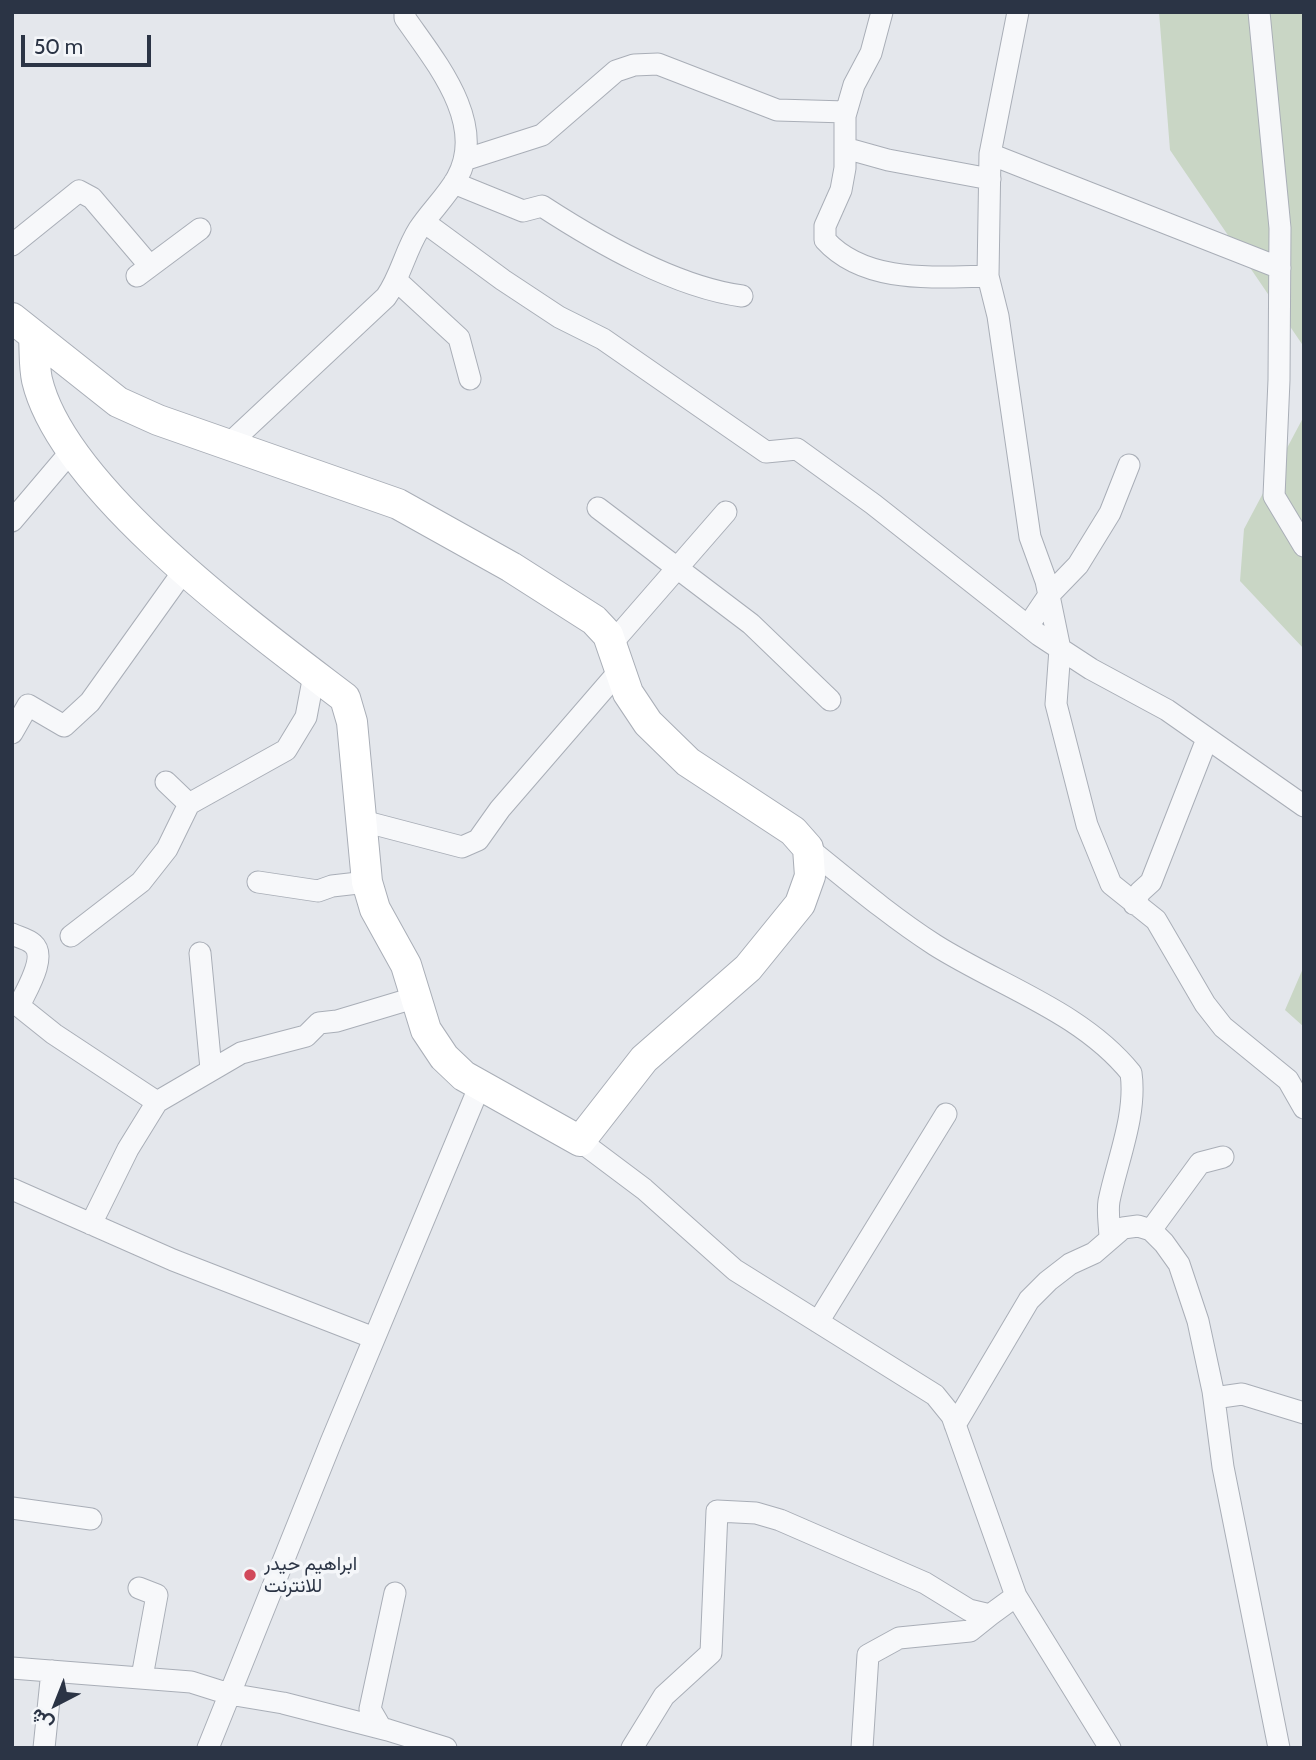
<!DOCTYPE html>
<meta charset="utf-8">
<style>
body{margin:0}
#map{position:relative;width:1316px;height:1760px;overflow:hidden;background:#e4e7ec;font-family:Cabin,Vazirmatn,sans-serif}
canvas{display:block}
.frame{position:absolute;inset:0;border:14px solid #2b3445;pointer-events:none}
.north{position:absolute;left:21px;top:1669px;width:70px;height:70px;-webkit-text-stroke:5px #f4f6f9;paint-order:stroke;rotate:222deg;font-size:19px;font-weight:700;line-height:28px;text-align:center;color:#2b3445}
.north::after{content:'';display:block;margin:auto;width:24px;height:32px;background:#2b3445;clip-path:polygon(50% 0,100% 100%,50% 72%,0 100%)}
.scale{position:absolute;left:21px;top:35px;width:130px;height:32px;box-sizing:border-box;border:4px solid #2b3445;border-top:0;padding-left:9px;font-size:21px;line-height:24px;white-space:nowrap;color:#2b3445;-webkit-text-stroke:5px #f4f6f9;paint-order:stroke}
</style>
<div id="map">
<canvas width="1316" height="1760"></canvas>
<div class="frame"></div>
<div class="north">ش</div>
<div class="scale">50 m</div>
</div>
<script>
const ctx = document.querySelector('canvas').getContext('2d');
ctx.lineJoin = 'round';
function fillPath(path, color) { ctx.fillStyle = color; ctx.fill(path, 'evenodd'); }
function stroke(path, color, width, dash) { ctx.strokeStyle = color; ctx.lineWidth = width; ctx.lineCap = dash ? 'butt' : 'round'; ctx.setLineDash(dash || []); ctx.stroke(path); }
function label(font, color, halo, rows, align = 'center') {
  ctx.font = font + ' Cabin,Vazirmatn,sans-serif'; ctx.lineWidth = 7; ctx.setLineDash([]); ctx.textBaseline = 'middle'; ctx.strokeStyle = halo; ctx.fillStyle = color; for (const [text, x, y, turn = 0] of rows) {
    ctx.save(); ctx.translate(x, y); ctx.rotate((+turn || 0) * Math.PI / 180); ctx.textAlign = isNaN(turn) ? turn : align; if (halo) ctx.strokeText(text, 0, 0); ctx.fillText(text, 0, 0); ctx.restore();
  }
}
fillPath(new Path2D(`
 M1159,12H1304V347L1170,150Z
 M1304,416V649L1240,581L1244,529Z
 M1304,966V1027L1285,1010Z`), '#c9d6c5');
const street = new Path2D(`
 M882,12L871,53L854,85L845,116V168L841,190L825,226V240C865,284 934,277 988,276
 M1018,12L990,154L988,276L998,316L1030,537L1046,581L1060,649L1056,704L1087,825L1111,884L1156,920L1205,1004L1223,1027L1288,1080L1304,1108
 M1259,12L1280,228L1279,380L1274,496L1304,546
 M845,148L888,160L990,179
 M990,154L1280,268
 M464,160L542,135L616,71L634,65L658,64L777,110L846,112
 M454,183L523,211L542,206C599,243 675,287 742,296
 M424,222L503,280L559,317L603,339L766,452L797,449L873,504L1039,635L1091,669L1167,710L1304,806
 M12,245L79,191L92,198L149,265
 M137,276L200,229
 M397,281L459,338L470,379
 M229,444L386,297C401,276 405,251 419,229C430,212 447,196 457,178C488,123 434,60 405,18V12
 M598,508L751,624L830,700
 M12,521L73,449
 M1028,626L1049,595L1078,565L1110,513L1129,465
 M612,643L726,512
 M12,733L28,705L64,726L90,702L185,569
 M166,782L189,804
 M359,820L462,847L478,840L500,809L621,669
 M808,848C849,881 890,916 935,945C1000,986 1082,1012 1131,1073C1137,1115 1117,1161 1109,1201C1107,1213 1110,1227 1110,1239
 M258,882L318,891L332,886L367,882
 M1134,904L1140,892L1151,882L1207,739
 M12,934C18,937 28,939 33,944C48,957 25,992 19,1006L54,1034L157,1102
 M71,936L141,882L167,849L189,804L286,750L306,717L314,675
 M200,953L211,1069
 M580,1141L644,1189L735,1270L935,1395L952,1416L1016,1596L1110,1748
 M12,1189L173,1260L374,1338
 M91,1224L128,1149L157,1102L241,1053L306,1036L319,1023L337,1021L417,997
 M1151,1230L1200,1163L1223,1157
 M818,1322L946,1114
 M1214,1398L1242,1394L1304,1413
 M955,1425L1029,1300L1048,1281L1070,1264L1094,1253L1123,1228L1138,1226L1151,1230L1164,1243L1179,1264L1198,1321L1213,1391L1223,1467L1279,1748
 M12,1508L91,1519
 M139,1588L157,1595L142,1677
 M12,1668L191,1682L229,1694L283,1703L388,1730L446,1748
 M381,1728L370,1709L395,1593
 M44,1748L52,1671
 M208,1748L331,1442L480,1085
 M632,1748L664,1696L711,1653L717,1511L756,1513L780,1520L925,1583L969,1610L990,1615L1016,1596
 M862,1748L868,1655L899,1638L970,1631L990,1615`);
const secondary = new Path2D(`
 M12,318L118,402L158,420L398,504L511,567L594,620L608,635L628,693L648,723L688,762L793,831L808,848L810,876L800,904L748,968L644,1059L580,1141L464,1076L444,1057L426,1030L406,965L375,909L367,882L352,722L345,698C256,630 63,490 37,380C34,366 35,351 34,337`);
stroke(street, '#a9aeb7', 23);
stroke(secondary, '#a9aeb7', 32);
stroke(street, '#f7f8fa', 21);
stroke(secondary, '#fff', 30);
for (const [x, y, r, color] of [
 [250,1575,7,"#d1495b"]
]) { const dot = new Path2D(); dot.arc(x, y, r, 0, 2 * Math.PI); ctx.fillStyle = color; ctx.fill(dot); stroke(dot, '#f4f6f9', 2.5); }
label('19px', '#2b3445', '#f4f6f9', [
 ["ابراهيم حيدر",264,1564],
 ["للانترنت",264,1586]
], 'left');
</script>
